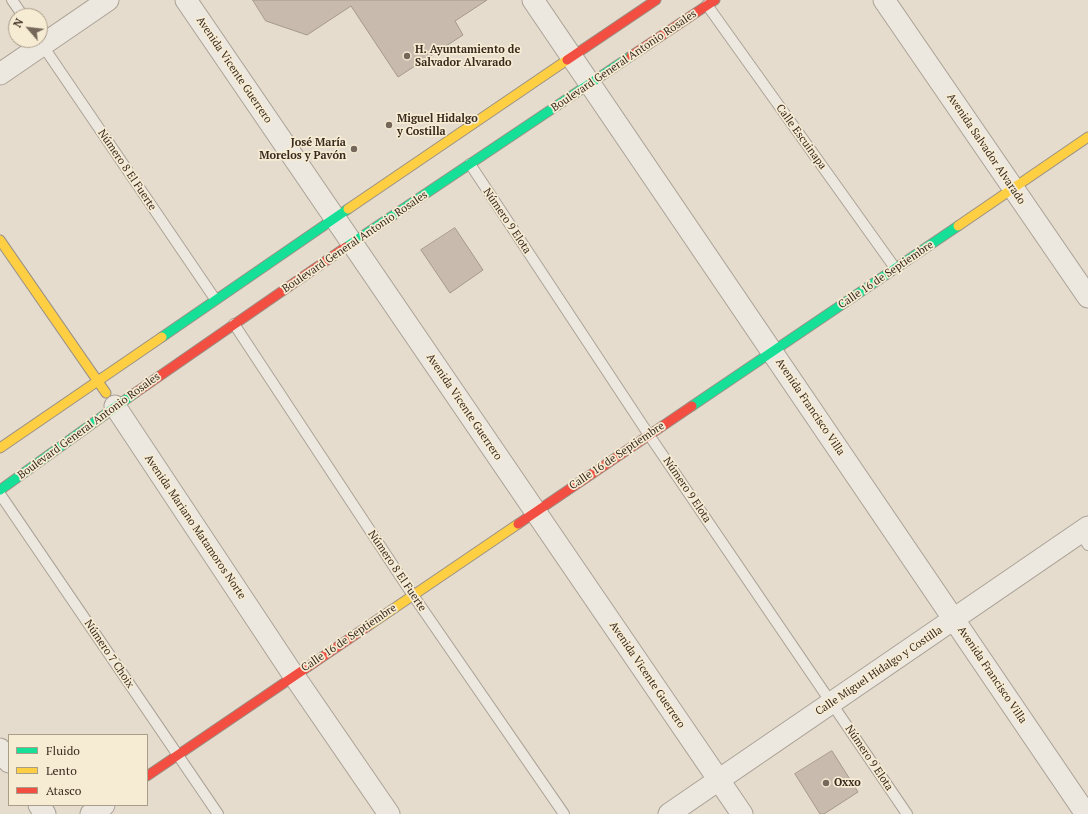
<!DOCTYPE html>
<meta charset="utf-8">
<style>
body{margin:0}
#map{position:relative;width:1088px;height:814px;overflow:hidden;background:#e5dccd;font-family:"PT Serif",serif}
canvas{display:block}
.legend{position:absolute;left:8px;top:734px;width:140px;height:72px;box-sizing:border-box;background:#f6ebd3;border:1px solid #aa9e8b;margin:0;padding:5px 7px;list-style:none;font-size:12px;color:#392a1e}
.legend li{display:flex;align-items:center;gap:8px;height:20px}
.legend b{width:20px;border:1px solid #aa9e8b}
.north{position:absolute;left:8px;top:8px;width:40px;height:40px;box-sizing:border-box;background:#f6ebd3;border:1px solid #aa9e8b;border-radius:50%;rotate:298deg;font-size:11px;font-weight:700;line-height:16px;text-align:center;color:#392a1e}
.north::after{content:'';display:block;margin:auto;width:14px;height:18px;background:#75685b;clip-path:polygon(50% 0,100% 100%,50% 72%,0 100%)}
</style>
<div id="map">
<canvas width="1088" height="814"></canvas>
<ul class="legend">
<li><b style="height:5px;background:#16e098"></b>Fluido</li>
<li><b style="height:5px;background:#ffcf43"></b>Lento</li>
<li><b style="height:5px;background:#f24e42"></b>Atasco</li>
</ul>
<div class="north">N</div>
</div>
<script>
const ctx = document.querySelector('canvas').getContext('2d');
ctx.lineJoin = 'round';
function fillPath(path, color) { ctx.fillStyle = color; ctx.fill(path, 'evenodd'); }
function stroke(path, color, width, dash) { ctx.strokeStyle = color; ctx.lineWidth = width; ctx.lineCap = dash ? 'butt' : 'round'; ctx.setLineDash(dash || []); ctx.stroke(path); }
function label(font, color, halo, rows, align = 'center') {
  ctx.font = font + ' "PT Serif",serif'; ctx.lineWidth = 3.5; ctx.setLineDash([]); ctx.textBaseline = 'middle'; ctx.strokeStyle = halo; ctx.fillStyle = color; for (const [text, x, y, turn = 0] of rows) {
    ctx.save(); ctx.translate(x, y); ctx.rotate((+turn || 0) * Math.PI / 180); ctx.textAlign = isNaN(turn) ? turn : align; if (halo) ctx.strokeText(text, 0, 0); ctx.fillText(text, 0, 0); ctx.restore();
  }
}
const building = new Path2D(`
 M253,0H487L455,21L463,35L398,77L351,6L307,35L266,21Z
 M455,228L483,270L450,293L421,250Z
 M832,751L858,792L824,814H820L795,774Z`);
fillPath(building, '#c9baae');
stroke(building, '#a5988c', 1);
const lane = new Path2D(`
 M12,0L23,16
 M707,5L895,268
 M41,43L215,299
 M470,164L649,435L907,814
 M234,324L406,585L564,814
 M0,494L218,814
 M1080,533L1088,545`);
const street = new Path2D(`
 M186,0L742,814
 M533,0L1086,814
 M884,0L1088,297
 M0,74L108,0
 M115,406L288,667L389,814
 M0,749L9,762
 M39,805L45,814
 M91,814L104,805
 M669,814L1088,527`);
const fast = new Path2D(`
 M346,247L631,56
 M162,337L348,209
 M692,406L958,226
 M0,490L135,393`);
const slow = new Path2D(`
 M348,209L567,60
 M958,226L1088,137
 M0,240L106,393
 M0,448L162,337
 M368,626L518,524`);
const jam = new Path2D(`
 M631,56L715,0
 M567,60L656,0
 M135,393L346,247
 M518,524L692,406
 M147,776L368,626`);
stroke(lane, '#aaa297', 12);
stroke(street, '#aaa297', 23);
stroke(fast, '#9a9186', 11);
stroke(slow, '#9a9186', 11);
stroke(jam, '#9a9186', 11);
stroke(lane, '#ede8df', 10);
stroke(street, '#ede8df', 21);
stroke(fast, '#16e098', 9);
stroke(slow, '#ffcf43', 9);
stroke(jam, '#f24e42', 9);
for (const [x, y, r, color] of [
 [407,56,4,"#75685b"],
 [389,125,4,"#75685b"],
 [354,149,4,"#75685b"],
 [826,783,4,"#75685b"]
]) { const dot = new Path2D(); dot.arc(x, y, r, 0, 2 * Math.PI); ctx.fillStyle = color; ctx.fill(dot); stroke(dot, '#f6ebd3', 1.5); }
label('bold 11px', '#392a1e', '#f6ebd3', [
 ["H. Ayuntamiento de",415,50],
 ["Salvador Alvarado",415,63],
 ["Miguel Hidalgo",397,119],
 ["y Costilla",397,132],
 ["José María",346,143,"right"],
 ["Morelos y Pavón",346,156,"right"],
 ["Oxxo",834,783]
], 'left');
label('11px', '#392a1e', '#f6ebd3', [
 ["Boulevard General Antonio Rosales",624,61,-34],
 ["Avenida Vicente Guerrero",234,70,56],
 ["Calle Escuinapa",801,137,54],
 ["Avenida Salvador Alvarado",986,149,56],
 ["Número 8 El Fuerte",127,170,56],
 ["Número 9 Elota",507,221,56],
 ["Boulevard General Antonio Rosales",355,242,-34],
 ["Calle 16 de Septiembre",886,275,-34],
 ["Avenida Vicente Guerrero",464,407,56],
 ["Avenida Francisco Villa",810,407,56],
 ["Boulevard General Antonio Rosales",89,426,-36],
 ["Calle 16 de Septiembre",617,456,-34],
 ["Número 9 Elota",687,490,56],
 ["Avenida Mariano Matamoros Norte",195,527,56],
 ["Número 8 El Fuerte",397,571,56],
 ["Calle 16 de Septiembre",349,638,-34],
 ["Número 7 Choix",109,654,56],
 ["Calle Miguel Hidalgo y Costilla",879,671,-34],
 ["Avenida Vicente Guerrero",647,675,56],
 ["Avenida Francisco Villa",992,675,56],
 ["Número 9 Elota",869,758,56]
]);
</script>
